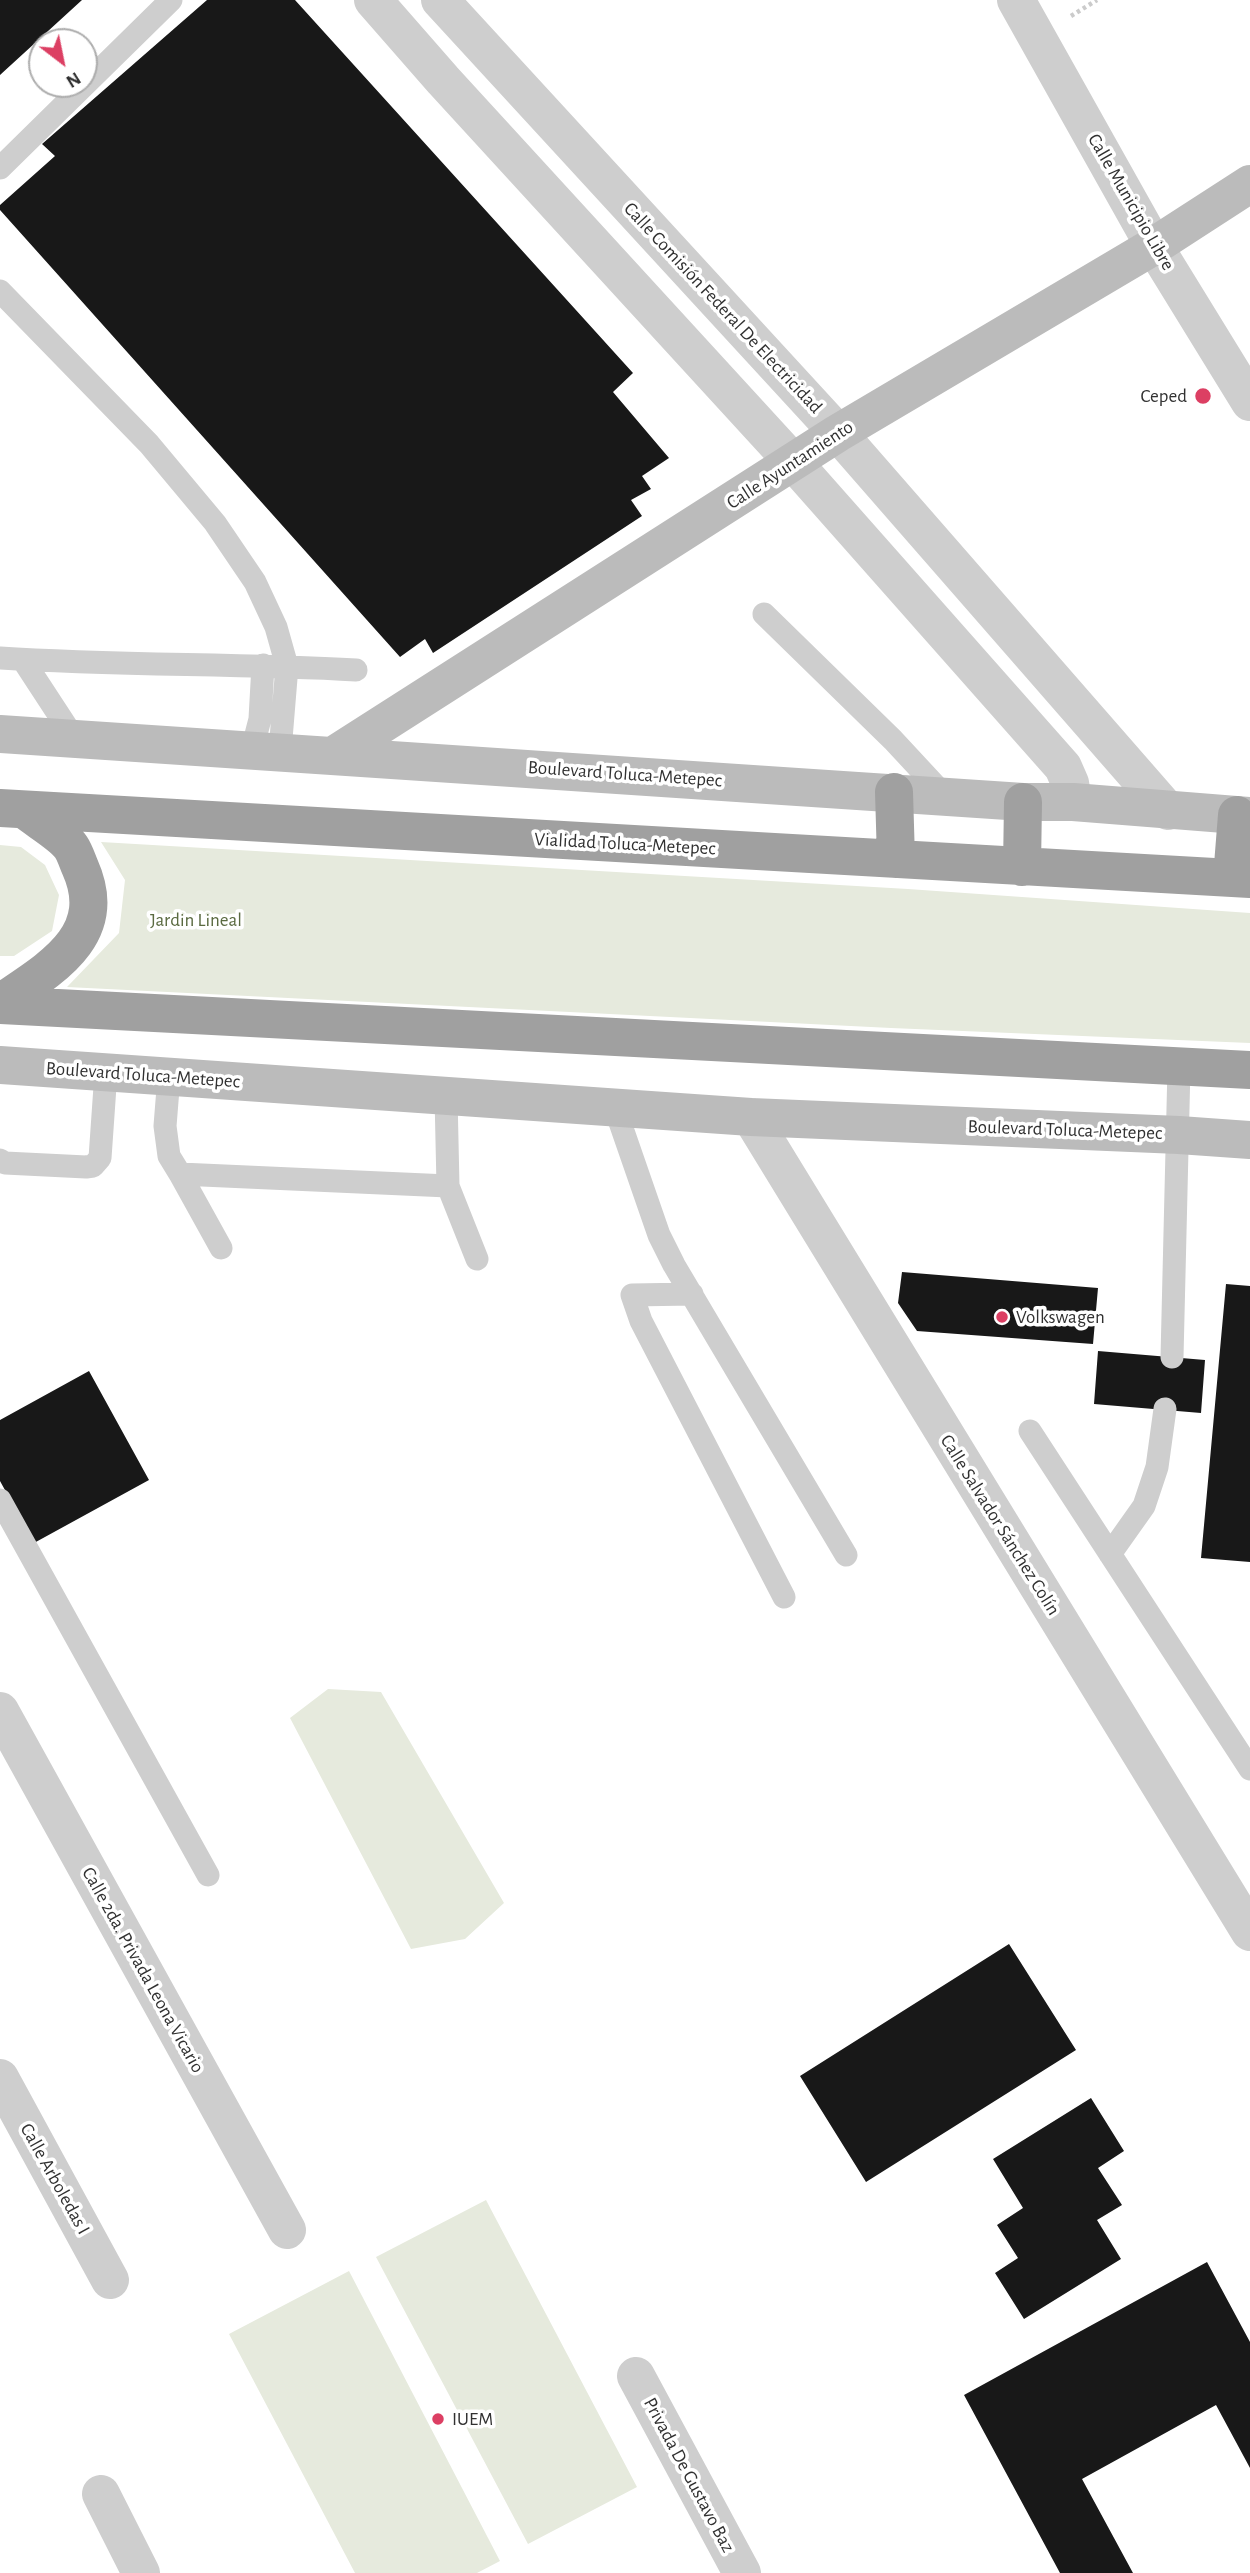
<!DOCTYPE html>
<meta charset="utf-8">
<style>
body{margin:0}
#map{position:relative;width:1250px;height:2573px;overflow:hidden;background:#fff;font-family:"Alegreya Sans",sans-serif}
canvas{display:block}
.north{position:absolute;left:28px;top:28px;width:70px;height:70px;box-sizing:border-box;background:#fff;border:2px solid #adadad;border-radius:50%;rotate:148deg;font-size:19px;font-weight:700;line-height:28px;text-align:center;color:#313131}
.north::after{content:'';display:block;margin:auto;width:24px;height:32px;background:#dc3f63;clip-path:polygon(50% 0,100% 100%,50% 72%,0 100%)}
</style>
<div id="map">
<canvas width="1250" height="2573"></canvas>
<div class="north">N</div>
</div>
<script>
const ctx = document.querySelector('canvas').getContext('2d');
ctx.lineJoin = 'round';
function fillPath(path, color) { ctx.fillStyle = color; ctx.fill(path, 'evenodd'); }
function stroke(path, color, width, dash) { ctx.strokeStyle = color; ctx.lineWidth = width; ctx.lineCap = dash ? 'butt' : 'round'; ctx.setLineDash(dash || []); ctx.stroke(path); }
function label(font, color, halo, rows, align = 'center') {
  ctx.font = font + ' "Alegreya Sans",sans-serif'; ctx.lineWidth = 7; ctx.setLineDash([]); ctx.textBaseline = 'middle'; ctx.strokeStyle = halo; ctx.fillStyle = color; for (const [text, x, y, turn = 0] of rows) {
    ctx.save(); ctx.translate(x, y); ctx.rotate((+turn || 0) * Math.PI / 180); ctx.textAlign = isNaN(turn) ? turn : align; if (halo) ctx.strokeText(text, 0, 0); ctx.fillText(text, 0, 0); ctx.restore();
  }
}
fillPath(new Path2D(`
 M101,842L908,889L1250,913V1043L891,1028L67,987L119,933L125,880Z
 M0,845L21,847L45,865L59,895L52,931L14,956H0Z
 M328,1689L381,1692L504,1903L465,1939L411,1949L290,1718Z
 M486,2200L637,2487L528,2544L376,2257Z
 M349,2271L500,2561L477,2573H355L229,2334Z`), '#e6eadd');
fillPath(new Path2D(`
 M0,0H82L0,75Z
 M207,0H295L633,373L613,392L669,458L642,476L651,489L631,500L642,516L433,653L425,639L400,657L0,210V205L55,156L42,144Z
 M902,1272L1098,1288L1093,1344L917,1331L898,1303Z
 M1226,1284L1250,1286V1562L1201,1558Z
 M1098,1351L1205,1360L1201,1413L1094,1404Z
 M89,1371L149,1480L34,1543L0,1481V1420Z
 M1009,1944L1076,2050L866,2182L800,2076Z
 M1091,2098L1124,2151L1098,2168L1122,2205L1097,2220L1121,2259L1024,2319L995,2273L1018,2258L997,2225L1023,2208L993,2159Z
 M1207,2262L1250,2342V2468L1216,2405L1082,2479L1133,2573H1060L964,2395Z`), '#181818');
stroke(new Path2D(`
 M1071,16L1097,0`), '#cbcbcb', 4.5, [3.5, 3.5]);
stroke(new Path2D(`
 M0,168L171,0
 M0,291L149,444L215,523L255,582L276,627L287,666L280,751
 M764,614L893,740L945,796
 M0,658C119,666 237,663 356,670
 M23,660L74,738
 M252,750L260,719L263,665
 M169,1076L165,1126L169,1156L180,1174L448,1186L446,1096
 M615,1108L659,1235L674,1265L846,1555
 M0,1160L5,1163L86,1167L93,1166L100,1158L106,1072
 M180,1174L221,1248
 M448,1186L477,1259
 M692,1294L632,1295L641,1321L784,1597
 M1172,1357L1179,1067
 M1030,1431L1250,1769
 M0,1500L208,1875
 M1110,1554L1144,1506L1157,1467L1165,1409`), '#cecece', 23);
stroke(new Path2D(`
 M373,0L443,80L794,463L1063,767L1070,783L1073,802
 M440,0L838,433L1168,811
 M1016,0L1154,246L1250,402
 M751,1117L1250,1932
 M0,1711L287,2230
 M0,2078L110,2280
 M636,2376L742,2573
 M101,2494L141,2573`), '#cecece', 38);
stroke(new Path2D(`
 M0,734L1023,802H1073L1250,816
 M334,755L838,433L1154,246L1250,184
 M0,1065L751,1117L1179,1135L1250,1140`), '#bbb', 38);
stroke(new Path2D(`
 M894,792L896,859
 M0,808L1250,879
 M1022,867L1023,802
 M1232,878L1237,815
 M0,1003C50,969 111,936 80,867C77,860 75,853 71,847C63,835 37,820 25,810
 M0,1005L1250,1070`), '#a0a0a0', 38);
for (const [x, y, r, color] of [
 [1203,396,9,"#dc3f63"],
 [1002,1317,7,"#dc3f63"],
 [438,2419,7,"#dc3f63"]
]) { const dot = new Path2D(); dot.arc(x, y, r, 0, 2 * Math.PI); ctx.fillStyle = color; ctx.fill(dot); stroke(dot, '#fff', 2.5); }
label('19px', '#313131', '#fff', [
 ["Calle Municipio Libre",1131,202,60],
 ["Calle Comisión Federal De Electricidad",723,308,47],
 ["Calle Ayuntamiento",790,465,-33],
 ["Boulevard Toluca-Metepec",625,774,4],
 ["Vialidad Toluca-Metepec",625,844,3],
 ["Boulevard Toluca-Metepec",143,1075,4],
 ["Boulevard Toluca-Metepec",1065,1130,2],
 ["Calle Salvador Sánchez Colín",1000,1525,58],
 ["Calle 2da. Privada Leona Vicario",143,1970,61],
 ["Calle Arboledas I",55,2179,61],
 ["Privada De Gustavo Baz",689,2475,62]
]);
label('19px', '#313131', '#fff', [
 ["Ceped",1187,396,"right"],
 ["Volkswagen",1016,1317],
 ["IUEM",452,2419]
], 'left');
label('19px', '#5a6a40', '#fff', [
 ["Jardin Lineal",196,920]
]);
</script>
